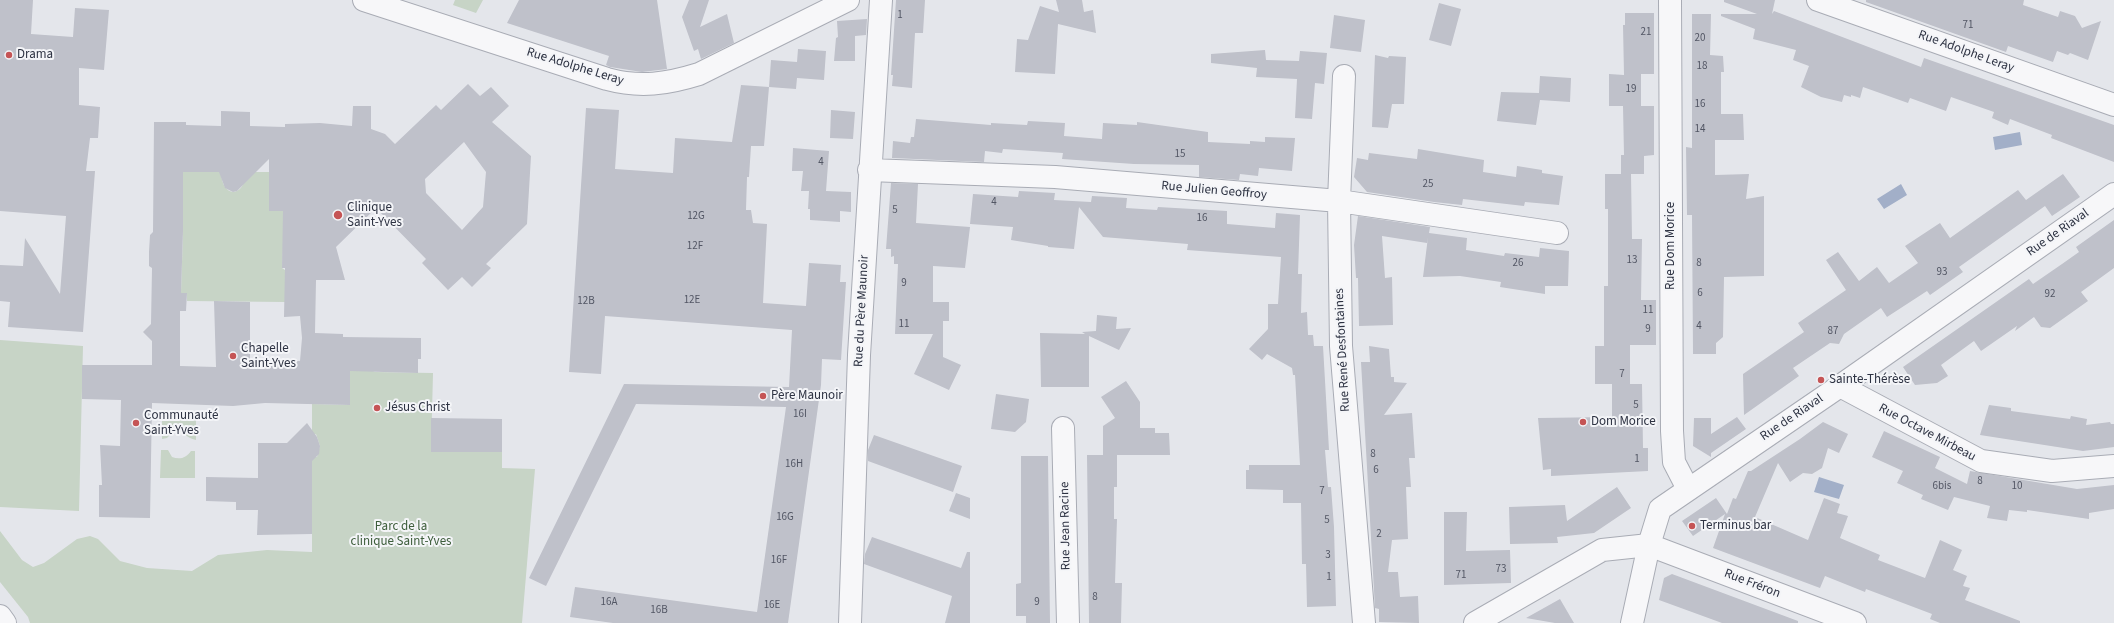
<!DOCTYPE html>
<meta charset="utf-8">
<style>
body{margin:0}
canvas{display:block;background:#e4e6eb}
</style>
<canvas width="2114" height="623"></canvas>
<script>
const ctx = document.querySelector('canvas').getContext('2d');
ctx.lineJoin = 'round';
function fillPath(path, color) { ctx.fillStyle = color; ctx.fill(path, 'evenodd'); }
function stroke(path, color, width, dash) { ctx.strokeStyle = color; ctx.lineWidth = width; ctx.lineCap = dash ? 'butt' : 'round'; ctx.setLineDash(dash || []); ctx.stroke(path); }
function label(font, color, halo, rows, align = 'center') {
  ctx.font = font + ' "Source Sans 3",sans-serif'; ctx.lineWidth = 4; ctx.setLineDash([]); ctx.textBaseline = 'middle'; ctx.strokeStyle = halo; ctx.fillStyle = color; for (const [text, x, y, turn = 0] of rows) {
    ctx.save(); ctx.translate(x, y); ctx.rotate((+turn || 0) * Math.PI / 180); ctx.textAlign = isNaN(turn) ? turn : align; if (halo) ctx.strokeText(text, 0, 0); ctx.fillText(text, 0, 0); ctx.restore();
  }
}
fillPath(new Path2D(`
 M455,0H483L476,13L453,5Z
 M173,171L221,172C222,199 245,198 246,172H287L282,268L285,270V302L187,301V293H181L183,232Z
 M0,340L83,346L79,511L0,507Z
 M350,358L375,372L433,373L431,452H502V468L535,469L522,623H30L28,617L0,582V531L22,560L33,567L44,563L77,539L90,536L98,539L120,561L147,568L192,571L218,555L267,550L312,552V456L317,457L320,446L316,434L312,436V404L350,405Z
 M196,411V440C184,439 182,423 167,438L162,439V412Z
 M161,450H168L172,457C180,460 186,458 191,451H195V478H160Z`), '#c7d4c6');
fillPath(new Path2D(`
 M2020,132L2022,145L1995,150L1993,137Z
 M1901,184L1907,195L1884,209L1877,199Z
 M1819,477L1844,485L1839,499L1814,492Z`), '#a2afc8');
fillPath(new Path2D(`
 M0,0H33L31,34L73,37L75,8L109,10L104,70L79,68V105L100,107L98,138H90L86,171H95L83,332L8,327L10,302L0,301V265L23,266L25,238L60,294L66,216L0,211Z
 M519,0H657L667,69L642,72L610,67L606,65L609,56L507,23Z
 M689,0H709L700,27L727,14L734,43L701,59L698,49L694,51L682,17Z
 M896,0H925L923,33H915L912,88L892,86L893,75H891Z
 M1056,0H1082L1084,12L1093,10L1096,33L1058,24L1055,74L1015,72L1017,39L1028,40L1040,6L1059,12Z
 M1724,0H1775L1772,14L1774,11L1921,67L1924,58L2114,125V162L2051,138L2052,135L2010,119L2008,125L1992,118L1994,112L1951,97L1946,111L1910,98L1908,103L1863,87L1860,98L1851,95V97L1844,95L1842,102L1821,97L1801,87L1809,66L1793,60L1796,50L1753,39L1755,29L1721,16V14H1757L1724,2Z
 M1866,0H2024L2023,5L2058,17L2060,11L2075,16L2082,28L2101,21L2088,60L2070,53L2068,55L2057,51L2053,62L2008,46L2006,52L1866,2Z
 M1439,3L1461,9L1451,46L1429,40Z
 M1625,13H1654V74H1641V106H1654V155L1644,156V174H1631L1632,239H1642L1641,300H1656V345H1630V384H1642L1643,448H1648V471L1551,476V469L1543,470L1538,418L1612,417V384H1595V346H1604V286H1608V209H1605V174H1625H1621V155H1624L1623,106H1609V74L1624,75L1623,25H1625Z
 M1692,14H1711L1710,55L1723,56L1724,72H1721V114H1743L1744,140H1715V175L1749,174L1746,199L1764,196V276L1724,277L1723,337L1716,343V354H1693L1692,215H1687L1686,147L1692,148Z
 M1334,15L1365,20L1361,52L1330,48Z
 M867,19L866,35L855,36V61H834L836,38L838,37L837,21Z
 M798,49L826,51L824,80L797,78L796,89L769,87L771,60L797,62Z
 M1265,50L1266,60L1299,61L1300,51L1327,53L1324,84L1315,83L1312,119L1295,118L1297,79L1256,77L1257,68L1211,63V54Z
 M1375,55L1388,58L1389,56L1406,57L1404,104H1392L1388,128L1372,127Z
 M1540,76L1571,78L1570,102L1540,100L1536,125L1497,121L1501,92L1539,93Z
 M468,84L480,96L491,87L509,106L492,122L531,156L527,224L486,264L491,268L472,287L462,277L448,290L422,263L426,259L376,208L336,247L345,280H316L315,333L343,334V337L421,338V359H418V373L350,371V405L265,403L233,406L152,403L150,518L99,517V485H102L100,445L120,446L121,400L82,399V365H152V341L143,332L151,324L152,268L149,266V252L150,235L153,232L154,122H186V125L221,126V111L250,112V126L285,127V124L320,123L352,126L353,106H371V129L385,134L395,144L436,105L441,110ZM464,142L486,172L483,207L462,230L426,193L425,179ZM269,159V211H283L282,268H285L284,317L300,316L302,338L300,361L250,360V302L214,301L216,367L180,366V311H186L187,293H181L183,231V172H219L225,188L233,192L237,191Z
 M741,85L769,87L764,146H751L749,177H747L746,210H751L753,223L767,224L763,303L806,306L809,263L841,265L840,282H846L841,360L822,359L821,385L788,623H613L570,617L575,587L757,612L786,407L636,404L546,586L529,578L624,384L789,387L792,330L605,316L601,374L569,372L586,108L619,110L615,169L673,173L675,138L732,142Z
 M831,110L855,112L853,139L830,138Z
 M916,119L991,125V123L1027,125L1028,121L1065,123L1064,136L1102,139L1103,123L1137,125V122L1208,132V142L1250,144V141L1265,142V137L1295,138L1292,171L1259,168L1258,176L1240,174L1239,180L1199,177V165L1134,164L1062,159L1063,153L1003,149L1002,153L985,151L984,162L892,158L893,141L910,143L911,137H914Z
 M793,148L829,151L826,191L851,192V212L840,211V222L810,220V209H808L809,191H801L803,171H792Z
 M1418,149L1484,160L1483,172L1516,177L1517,166L1542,170V173L1563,176L1559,205L1525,202L1524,206L1463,199L1462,205L1434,202L1367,192L1354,177L1357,158L1368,160L1369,153L1417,159Z
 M2063,174L2080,197L2052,216L2045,206L1959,267L1963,272L1930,295L1927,291L1887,317L1881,308L1844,334L1839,344L1830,343L1793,368L1799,376L1744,415L1743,374L1804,332L1798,323L1846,290L1826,260L1838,252L1859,281L1877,267L1889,283L1918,263L1905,246L1940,223L1950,238L2018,190L2026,200Z
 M891,183L918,184L916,223L970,227L965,268L933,266V302H949V321H943V357L961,365L949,390L914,374L933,334H895L898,264H894V256L891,257V249H886Z
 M1019,191L1055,193L1054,200L1091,202L1092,196L1127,198L1126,208L1157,210L1158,207L1227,211V224L1275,228L1276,213L1300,215L1298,274H1302L1301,313L1307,312L1308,335H1313L1314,346H1323L1329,450H1325L1328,487H1331L1334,527L1336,606L1307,607L1306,564H1302L1301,503H1283V490L1246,489V470H1249V465H1300L1295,375H1293L1292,368L1267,354L1262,360L1249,349L1268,329V304H1278L1281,257L1187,250L1188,244L1103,237L1079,207L1074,249L1048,247V246L1011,240L1013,227L970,224L973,194L1018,197Z
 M1358,216L1430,227L1429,233L1467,238L1466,250L1504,256L1505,253L1539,257L1540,248L1569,251L1568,286H1545V294L1500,287L1501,282L1460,276L1423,277L1428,237L1427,243L1382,236L1385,278L1392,277L1393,325L1359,326L1358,278H1356L1354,245Z
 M2114,220V268L2081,292L2088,301L2050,328L2041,327L2034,317L2015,331L2017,326L1981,351L1974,341L1941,365L1948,376L1937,383L1915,385L1903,367L2029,279L2033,284L2062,264L2079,252L2076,247Z
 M1097,315L1117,317L1116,329L1131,328L1119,350L1089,336V387H1041L1040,333L1085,334L1082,332L1096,331Z
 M1369,346L1389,349L1391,377H1394V382L1407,383L1384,415L1412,413L1415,458H1409L1411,487H1406L1408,539L1392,540L1388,572H1398L1400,597L1418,596L1419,623L1379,622V609L1375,608L1361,362H1370Z
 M1126,381L1140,402V428H1155V433H1169L1170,455H1117V487H1114V519H1117L1115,583H1122L1121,623H1089L1087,455H1103V426L1115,418L1101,397Z
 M996,394L1029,399L1026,422L1015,432L991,429Z
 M1989,405L2011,408V411L2070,419L2071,416L2087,419L2086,425L2110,422L2111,424H2114V447L2083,451L1980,435Z
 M1737,417L1746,429L1711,453V457L1693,446L1694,418H1711V434Z
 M431,418L502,419V452H431Z
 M1823,422L1848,434L1839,453L1828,448L1822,468L1812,474L1803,473L1790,482L1778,463L1755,517L1808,540L1824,498L1840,504L1837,513L1848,516L1840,538L1880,555L1878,560L1925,578L1940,540L1962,550L1953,570L1967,576L1963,586L1970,588L1965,600L2020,621V623H1940L1930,619L1932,614L1866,589L1865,592L1825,576L1820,588L1713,548L1725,514L1693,536L1682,521L1716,498L1727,514L1733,498L1736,499L1748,471H1751L1800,439Z
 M307,423L317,437L320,446L319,454L312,461V534L257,535L258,510H236V502L206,501V477L258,478V443H287Z
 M1884,431L1940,457L1935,468L1967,484L1970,471L2077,489L2114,485V509L2089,513V519L2027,510V512L2009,510L2007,521L1987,518L1990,506L1954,497L1948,510L1921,499L1923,495L1897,483L1903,471L1872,457Z
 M874,435L962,466L953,492L868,461V450Z
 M1021,456H1048L1050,623H1026V616H1016V584L1021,583Z
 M1617,487L1631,508L1594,533L1557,537L1558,543L1510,544L1509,507L1565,505L1567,521Z
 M956,493L970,498V519L949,511Z
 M1444,512H1467L1466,551L1510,550L1511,583L1444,585Z
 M872,537L961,568L967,552H970V623H945L952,596L864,564L865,554Z
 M1672,574L1798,621V623H1722L1659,600L1664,578Z
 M1560,599L1574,623H1555L1526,618Z`), '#bfc1ca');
const minor = new Path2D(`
 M364,0L607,79C640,88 667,84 699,74L848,0
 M1670,0L1672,431L1674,462L1688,489
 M1818,0L2114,105
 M1344,76L1339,201L1341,346L1364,623
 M869,170L1055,177L1339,201L1557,233
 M1840,386L1981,461L2052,471L2114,466
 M1063,428L1068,623
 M0,616L5,623
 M850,623L859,355L881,0
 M1475,623L1602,550L1649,545L1855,623`);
const tertiary = new Path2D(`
 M1632,623L1649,545L1660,509L1840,386L2114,194`);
stroke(minor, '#a9acb5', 24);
stroke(tertiary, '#a9acb5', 24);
stroke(minor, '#f7f7f9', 22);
stroke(tertiary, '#f7f7f9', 22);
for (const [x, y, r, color] of [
 [9,55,4,"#c55455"],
 [338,215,5,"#c55455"],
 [233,356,4,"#c55455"],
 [1821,380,4,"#c55455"],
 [763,396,4,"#c55455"],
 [377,408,4,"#c55455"],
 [1583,422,4,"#c55455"],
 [136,423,4,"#c55455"],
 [1692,526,4,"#c55455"]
]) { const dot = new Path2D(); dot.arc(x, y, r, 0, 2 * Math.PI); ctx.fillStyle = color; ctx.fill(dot); stroke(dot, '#f4f5f8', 1.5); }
label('11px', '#525664', null, [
 ["1",900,16],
 ["71",1968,26],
 ["21",1646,33],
 ["20",1700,39],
 ["18",1702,67],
 ["19",1631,90],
 ["16",1700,105],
 ["14",1700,130],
 ["15",1180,155],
 ["4",821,163],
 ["25",1428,185],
 ["4",994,203],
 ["5",895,211],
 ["12G",696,217],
 ["16",1202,219],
 ["12F",695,247],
 ["13",1632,261],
 ["26",1518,264],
 ["8",1699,264],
 ["93",1942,273],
 ["9",904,284],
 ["6",1700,294],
 ["92",2050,295],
 ["12E",692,301],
 ["12B",586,302],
 ["11",1648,311],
 ["11",904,325],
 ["4",1699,327],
 ["9",1648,330],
 ["87",1833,332],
 ["7",1622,375],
 ["5",1636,406],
 ["16I",800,415],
 ["8",1373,455],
 ["1",1637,460],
 ["16H",794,465],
 ["6",1376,471],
 ["8",1980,482],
 ["6bis",1942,487],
 ["10",2017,487],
 ["7",1322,492],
 ["16G",785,518],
 ["5",1327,521],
 ["2",1379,535],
 ["3",1328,556],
 ["16F",779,561],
 ["73",1501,570],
 ["71",1461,576],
 ["1",1329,578],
 ["8",1095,598],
 ["16A",609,603],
 ["9",1037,603],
 ["16E",772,606],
 ["16B",659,611]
]);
label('13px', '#2d3242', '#f4f5f8', [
 ["Rue Adolphe Leray",1966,52,20],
 ["Rue Adolphe Leray",575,67,17],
 ["Rue Julien Geoffroy",1214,191,5],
 ["Rue de Riaval",2058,233,-35],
 ["Rue Dom Morice",1671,246,-90],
 ["Rue du Père Maunoir",862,311,-87],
 ["Rue René Desfontaines",1343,350,-93],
 ["Rue de Riaval",1792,418,-34],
 ["Rue Octave Mirbeau",1927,433,28],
 ["Rue Jean Racine",1066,526,-91],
 ["Rue Fréron",1752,584,21]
]);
label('13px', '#2d3242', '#f4f5f8', [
 ["Drama",17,55],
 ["Clinique",347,208],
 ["Saint-Yves",347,223],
 ["Chapelle",241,349],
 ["Saint-Yves",241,364],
 ["Sainte-Thérèse",1829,380],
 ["Père Maunoir",771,396],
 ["Jésus Christ",385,408],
 ["Communauté",144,416],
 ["Saint-Yves",144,431],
 ["Dom Morice",1591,422],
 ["Terminus bar",1700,526]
], 'left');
label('13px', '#3d5d3b', '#f4f5f8', [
 ["Parc de la",401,527],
 ["clinique Saint-Yves",401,542]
]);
</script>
